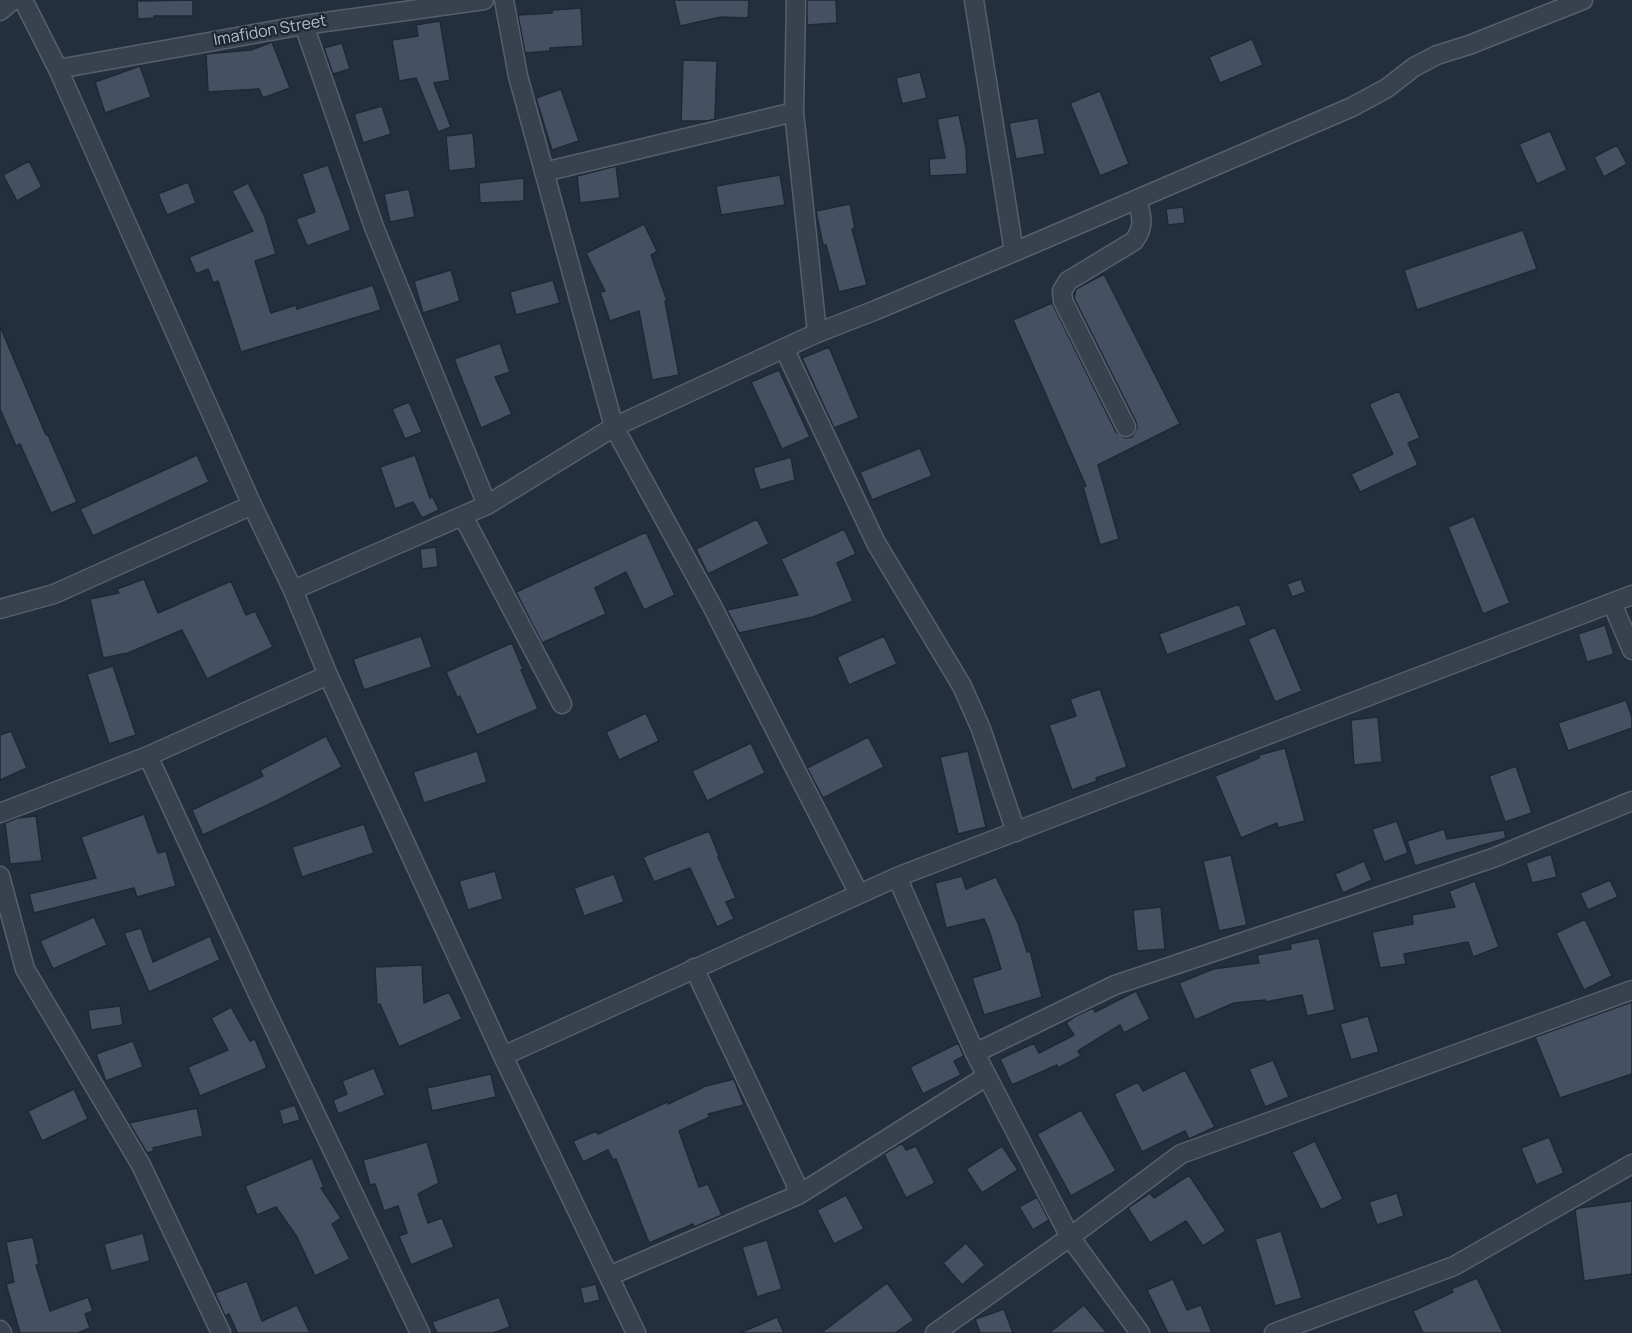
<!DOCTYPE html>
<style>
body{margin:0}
canvas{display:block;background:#242f3e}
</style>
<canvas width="1632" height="1333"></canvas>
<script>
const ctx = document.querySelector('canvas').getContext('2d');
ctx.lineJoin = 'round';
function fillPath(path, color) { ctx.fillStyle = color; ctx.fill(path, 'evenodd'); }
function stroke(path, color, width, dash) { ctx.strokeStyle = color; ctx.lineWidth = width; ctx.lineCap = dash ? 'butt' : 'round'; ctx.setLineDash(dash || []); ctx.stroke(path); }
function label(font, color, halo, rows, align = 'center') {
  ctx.font = font + ' Manrope,sans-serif'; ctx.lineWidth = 4.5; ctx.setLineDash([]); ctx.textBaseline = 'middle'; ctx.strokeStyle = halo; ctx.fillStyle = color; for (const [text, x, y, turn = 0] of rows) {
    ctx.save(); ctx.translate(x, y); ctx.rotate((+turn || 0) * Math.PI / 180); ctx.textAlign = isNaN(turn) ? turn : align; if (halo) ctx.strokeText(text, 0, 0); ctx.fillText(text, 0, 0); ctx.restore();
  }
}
const building = new Path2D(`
 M193,0V16H154L155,18L138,19L137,1Z
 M674,0H749L748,18L721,17L680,26Z
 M807,0H836L837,23L807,25Z
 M581,8L583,46L550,48V51L525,53L518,15L552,13V10Z
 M440,21L450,80L434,83L451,127L438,132L416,78L399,81L392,40L418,36L416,25Z
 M1252,39L1263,65L1220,83L1209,57Z
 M272,42L290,88L263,98L259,89L208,92L206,54L251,50Z
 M342,43L350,69L333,74L324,48Z
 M683,60L717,61L715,119L707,121H681Z
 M140,66L151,97L105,113L95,82Z
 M920,72L927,98L902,104L896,78Z
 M561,89L579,141L552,150L536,98Z
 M1100,91L1129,164L1100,176L1070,103Z
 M382,106L391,134L363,143L354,114Z
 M959,115L966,148L967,174L930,176L929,159L945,158L937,119Z
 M1038,118L1045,154L1016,159L1009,123Z
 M1550,131L1567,170L1537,184L1519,144Z
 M473,133L476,168L449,171L446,136Z
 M1617,145L1627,164L1604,177L1594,157Z
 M29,161L42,187L17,201L3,175Z
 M328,165L351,230L307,246L296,219L315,212L302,174Z
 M616,166L620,198L580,203L577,176Z
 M780,175L785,205L721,215L716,186Z
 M524,178V201L480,203L479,183Z
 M188,182L196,203L167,215L158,194Z
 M248,183L265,217L276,254L255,261L271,313L296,305L297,309L373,285L381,310L241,352L218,281L213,283L208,269L196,274L189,257L253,231L232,191Z
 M409,189L415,217L390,222L384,194Z
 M850,204L855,228L852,229L867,285L839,292L826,245H823L816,211Z
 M1183,207L1185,223L1168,225L1166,209Z
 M644,224L657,251L651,255L667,301H665L679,375L652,380L639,311L610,321L600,292L605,291L586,253Z
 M1523,230L1537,269L1417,310L1404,270Z
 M451,270L460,301L423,313L414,281Z
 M1104,274L1180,424L1098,465L1119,539L1100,545L1083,487L1086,486L1013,320L1052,303L1116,432L1125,438L1132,437L1137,428L1136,422L1074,298L1076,289Z
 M553,280L560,303L516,315L510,292Z
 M0,326L46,435H48L77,502L51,513L20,444L16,446L0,409Z
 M500,343L510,372L495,377L512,414L481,428L454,359Z
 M829,347L859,418L834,428L802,358Z
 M779,370L810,437L782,449L751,382Z
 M1399,391L1420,438L1408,443L1418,465L1360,492L1351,474L1393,454L1369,404Z
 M409,402L422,432L405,439L392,409Z
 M920,448L932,476L872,500L860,472Z
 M197,455L209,482L93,536L80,509Z
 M415,455L430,498L433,497L439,510L422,518L413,502L395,509L380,467Z
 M791,457L795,480L760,490L753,468Z
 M1474,516L1510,603L1483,614L1448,527Z
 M757,519L769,544L708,574L696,549Z
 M844,529L856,554L837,563L853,601L813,617L739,633L727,610L798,595L781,559Z
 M646,532L675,595L644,610L626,572L595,588L606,614L542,643L516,592Z
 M436,547L438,567L422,569L420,549Z
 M144,579L158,613L231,581L246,615L255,611L273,647L207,679L182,630L128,653L103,658L90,599L119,593L117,589Z
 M1301,579L1306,592L1292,597L1287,584Z
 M1239,604L1247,625L1167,655L1159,634Z
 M1605,625L1614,654L1587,662L1578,634Z
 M1275,627L1302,691L1275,702L1248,639Z
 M421,636L432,667L364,690L353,659Z
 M884,636L897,664L849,685L837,657Z
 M512,643L523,669L521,670L538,709L477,735L460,696L457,697L446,672Z
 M113,666L136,735L109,744L87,674Z
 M1100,689L1127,767L1096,778L1097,781L1072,790L1049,725L1076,716L1070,699Z
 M1626,700L1632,717V728L1568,751L1558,723Z
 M646,713L659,741L619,760L606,732Z
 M1378,717L1382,762L1354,765L1351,720Z
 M11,731L27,768L0,780V735Z
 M326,736L342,767L276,801L203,835L192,810L263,776L260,770Z
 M868,737L884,767L823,798L807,768Z
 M751,743L765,773L707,801L692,771Z
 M1285,748L1305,821L1278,828L1277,823L1241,838L1215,776L1259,758V755Z
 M477,751L487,782L424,803L413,772Z
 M968,751L986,827L958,834L940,757Z
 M1516,766L1532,813L1505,822L1489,776Z
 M144,814L158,853L166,851L176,886L137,897L134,888L34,913L29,894L96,878L81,837Z
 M36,816L42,861L10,864L5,823L17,818Z
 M1397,821L1408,853L1384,862L1372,829Z
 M364,824L374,853L302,877L292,847Z
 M1444,829L1447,839L1504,830L1506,838L1415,866L1407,841Z
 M709,831L719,856L718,857L736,898L726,902L734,919L717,927L690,868L654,882L643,857Z
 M1551,854L1557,877L1532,883L1526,863Z
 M1231,855L1247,925L1219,931L1203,861Z
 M1364,861L1372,880L1343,893L1335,874Z
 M495,871L503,899L468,910L459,881Z
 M614,874L624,902L584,916L574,888Z
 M962,876L966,889L996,877L1018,923L1027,952L1030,951L1042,997L984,1015L972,978L1001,969L989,930L984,919L946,928L935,883Z
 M1610,880L1618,897L1588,910L1580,893Z
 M1475,881L1499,947L1473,957L1468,942L1404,954L1406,964L1380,968L1372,932L1413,924L1412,915L1455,907L1449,891Z
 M1161,907L1165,949L1137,951L1133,910Z
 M94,917L107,945L53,969L40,941Z
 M1585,919L1612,976L1584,990L1556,933Z
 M141,928L153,962L210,936L220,960L149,992L124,933Z
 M1319,938L1335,1010L1307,1016L1302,995L1265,1002V1000L1234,1003L1195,1020L1179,983L1213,969L1259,963L1257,955L1291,949L1290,944Z
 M422,965L424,1003L449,992L462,1019L399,1047L380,1004L377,1005L375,967Z
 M1136,991L1150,1019L1124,1033L1120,1025L1078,1051L1081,1056L1058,1068L1057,1065L1012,1085L1000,1059L1034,1043L1039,1053L1074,1035L1066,1023L1076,1016L1093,1008L1095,1012Z
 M1632,1002V1074L1560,1098L1535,1037Z
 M120,1006L123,1025L91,1030L88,1010Z
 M231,1007L250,1041L255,1039L267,1068L200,1096L188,1067L228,1050L211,1018Z
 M1368,1016L1379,1052L1351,1060L1340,1024Z
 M133,1041L143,1067L106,1081L96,1054Z
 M958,1043L964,1056L954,1061L961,1075L923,1094L910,1067Z
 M1273,1060L1289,1097L1265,1107L1249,1069Z
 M374,1068L385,1095L338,1114L333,1100L347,1094L342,1081Z
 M1185,1070L1215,1127L1189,1139L1185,1131L1142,1152L1114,1094L1138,1082L1143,1091Z
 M491,1074L496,1097L432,1111L427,1088Z
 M734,1079L744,1105L708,1114L710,1117L679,1131L699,1187L708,1184L722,1215L694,1227L693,1224L649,1243L616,1159L613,1160L608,1150L583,1162L573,1141L596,1131L598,1134L667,1102L668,1104L702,1088V1087Z
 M74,1089L88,1119L42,1141L28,1111Z
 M295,1105L300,1120L283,1125L279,1110Z
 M197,1108L203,1136L153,1148L154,1151L147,1153L129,1123Z
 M1081,1110L1116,1171L1071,1196L1037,1134Z
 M1549,1137L1564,1173L1536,1185L1521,1148Z
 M1315,1141L1343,1199L1321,1210L1292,1152Z
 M427,1142L439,1183L418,1194L428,1223L442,1218L454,1247L411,1265L399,1236L407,1233L398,1206L384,1211L375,1184L370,1185L363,1160Z
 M902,1143L906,1150L916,1146L935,1183L906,1198L884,1154Z
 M1002,1146L1018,1170L982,1193L966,1169Z
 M312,1158L324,1187L321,1188L341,1218L332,1224L350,1259L315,1276L297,1237L276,1207L257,1215L245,1186Z
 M1189,1175L1226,1231L1203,1246L1186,1221L1150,1243L1128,1208L1150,1193L1154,1198Z
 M1397,1193L1404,1216L1377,1225L1369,1202Z
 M846,1195L864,1229L834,1244L817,1210Z
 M1037,1197L1049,1220L1033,1230L1019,1207Z
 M1632,1201V1274L1584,1281L1575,1210L1579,1208Z
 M1281,1231L1302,1298L1275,1306L1255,1239Z
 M143,1233L150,1261L111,1271L104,1244Z
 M33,1237L39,1265H36L50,1311L88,1297L93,1311L85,1314L90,1328L78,1333H20L6,1284L14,1282L6,1242Z
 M767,1240L782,1289L757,1297L742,1247Z
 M966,1243L985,1265L962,1285L943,1263Z
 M1477,1278L1503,1333H1423L1413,1311L1453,1292L1451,1289Z
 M1173,1279L1187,1310L1201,1305L1212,1333H1168L1147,1290Z
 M247,1281L262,1321L297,1305L310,1333H236L237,1332L229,1314L225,1316L215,1293Z
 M887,1283L914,1320L895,1333H821Z
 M596,1284L600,1300L584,1304L580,1288Z
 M499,1297L510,1327L493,1333H437L432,1322Z
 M1084,1305L1107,1333H1049Z
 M1004,1309L1013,1333H980L975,1319Z
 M777,1317L784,1333H740Z`);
fillPath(building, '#455162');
stroke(building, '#1f2835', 1.5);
const minor = new Path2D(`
 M23,0L58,69L252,505L293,590L328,675L503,1056L636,1333
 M504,0L518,76L614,427L711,604L859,894
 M796,0L794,112L817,333
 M974,0L1014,252
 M0,11L13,0
 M304,25L374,227L487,505
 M58,69L304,25L484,0
 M544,172L794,112
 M784,348L876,543L962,686L981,729L1016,832
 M1126,427L1063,301L1062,291L1068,281L1134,241C1145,226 1142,217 1137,199
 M463,516L562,704
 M293,590L487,505L614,427L817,333L876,310L1014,252L1352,107L1387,88L1414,67L1437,55L1469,45L1583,0
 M1612,603L1632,650
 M0,609L54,594L252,505
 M148,756L258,994L420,1333
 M0,813L148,756L328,675
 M0,876L25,969L141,1165L221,1333
 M897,877L975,1053L1070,1237L1140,1333
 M694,968L795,1182L798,1195
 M975,1053L1115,985L1493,858L1632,801
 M503,1056L897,877L1632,595
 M609,1276L798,1195L987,1076
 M0,1330L2,1333
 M935,1333L1070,1237L1181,1154L1632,990
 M1274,1333L1454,1266L1632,1164`);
stroke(minor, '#565f6c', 21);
stroke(minor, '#38414e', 18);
label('16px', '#b4bcc9', '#1d2633', [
 ["Imafidon Street",270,31,-10]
]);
</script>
